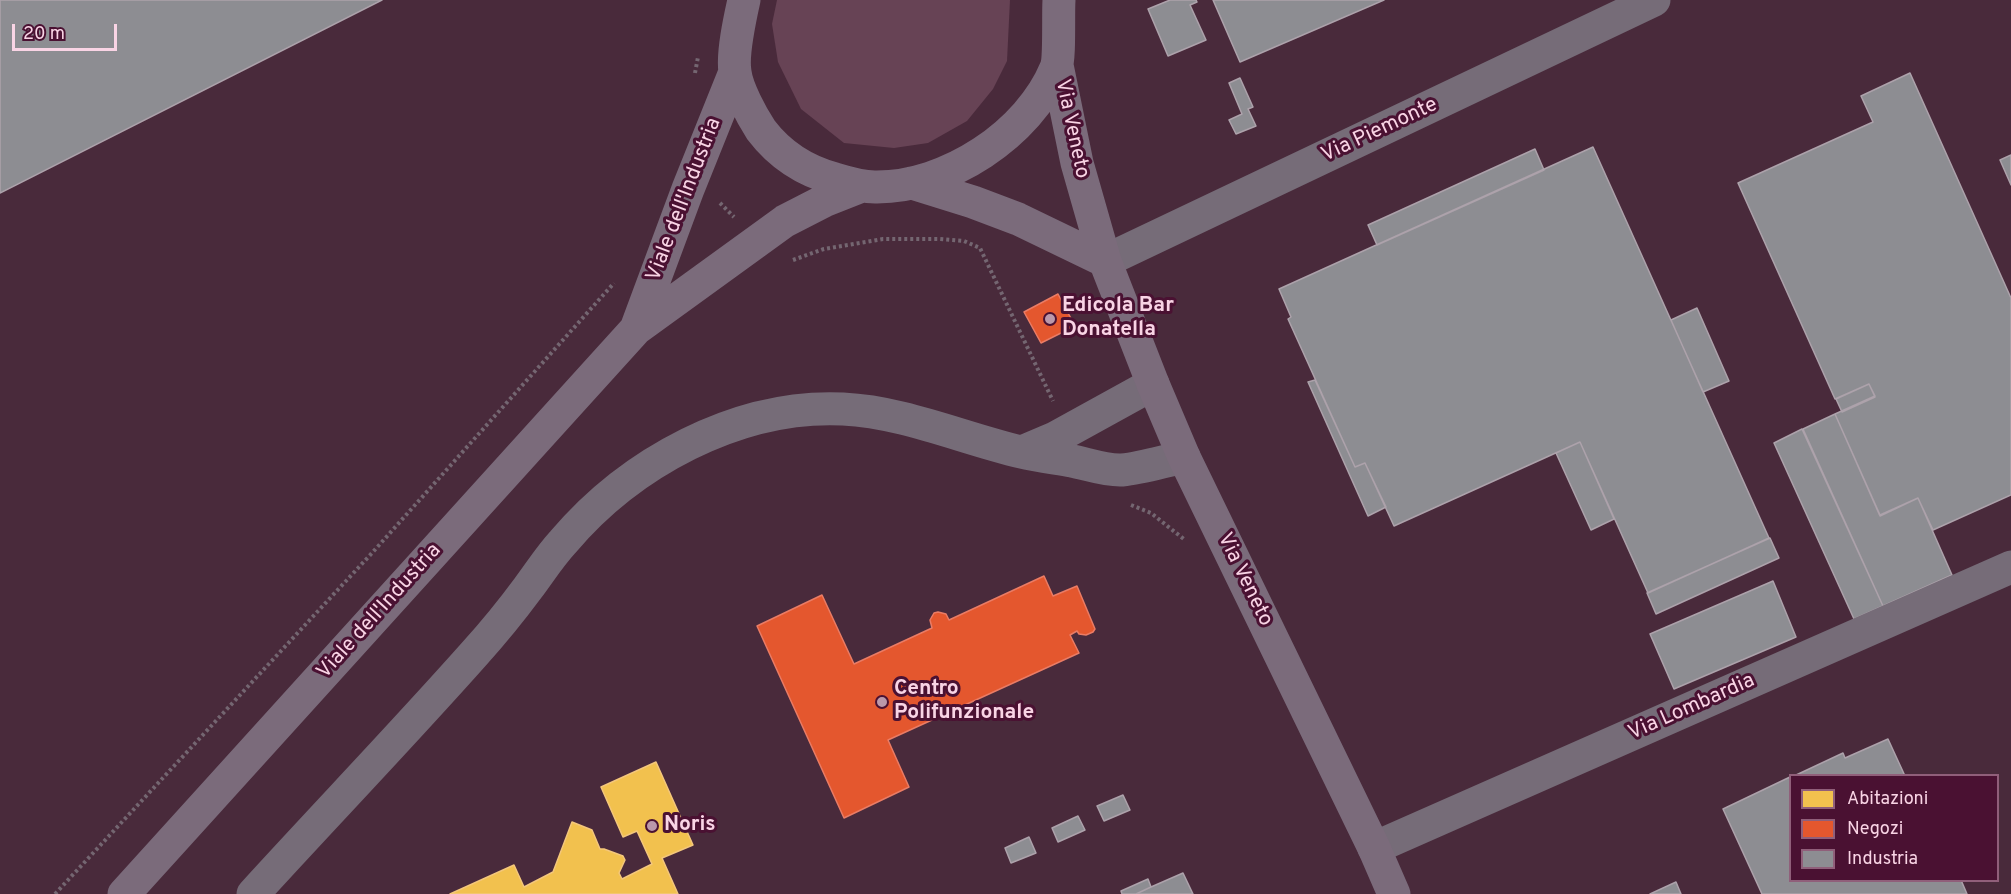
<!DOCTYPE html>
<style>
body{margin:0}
#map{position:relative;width:2011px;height:894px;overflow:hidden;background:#492a3b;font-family:Overpass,sans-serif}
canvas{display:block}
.legend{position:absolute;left:1789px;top:774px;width:210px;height:108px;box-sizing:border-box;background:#4a1132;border:2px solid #905f7a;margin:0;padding:8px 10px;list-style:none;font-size:18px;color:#f9d4e5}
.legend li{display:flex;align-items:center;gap:12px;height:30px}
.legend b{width:30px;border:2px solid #905f7a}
.scale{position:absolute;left:12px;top:24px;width:105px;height:27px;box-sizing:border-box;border:3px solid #f9d4e5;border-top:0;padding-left:8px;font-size:18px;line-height:21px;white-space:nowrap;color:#f9d4e5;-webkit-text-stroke:4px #4a1132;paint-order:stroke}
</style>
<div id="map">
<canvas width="2011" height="894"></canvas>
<ul class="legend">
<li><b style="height:16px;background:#f2c14e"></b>Abitazioni</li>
<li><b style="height:16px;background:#e4572e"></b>Negozi</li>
<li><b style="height:16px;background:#8d8d92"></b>Industria</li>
</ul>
<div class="scale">20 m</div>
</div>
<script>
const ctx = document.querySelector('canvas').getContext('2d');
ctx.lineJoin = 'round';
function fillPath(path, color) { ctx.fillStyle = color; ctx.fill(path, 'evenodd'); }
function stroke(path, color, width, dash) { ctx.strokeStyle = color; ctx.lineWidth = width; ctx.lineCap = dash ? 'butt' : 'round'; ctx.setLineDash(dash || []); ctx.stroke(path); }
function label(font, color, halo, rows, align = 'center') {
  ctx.font = font + ' Overpass,sans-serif'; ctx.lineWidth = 6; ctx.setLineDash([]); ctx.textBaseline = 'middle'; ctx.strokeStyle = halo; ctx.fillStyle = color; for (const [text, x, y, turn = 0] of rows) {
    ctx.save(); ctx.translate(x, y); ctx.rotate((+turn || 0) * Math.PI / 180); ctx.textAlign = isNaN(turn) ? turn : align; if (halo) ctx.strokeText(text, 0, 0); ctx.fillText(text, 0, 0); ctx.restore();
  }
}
fillPath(new Path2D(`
 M777,0H1010L1007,61L993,89L967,121L928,143L894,148L844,143L801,109L778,62L772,24Z`), '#674355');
const homes = new Path2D(`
 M656,762L693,845L662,858L678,894H450L514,865L524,887L553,872L572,822L592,830L600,849H604L623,856L625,860L619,873L622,879L652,864L637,831L623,837L601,787Z`);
fillPath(homes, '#f2c14e');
stroke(homes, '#f4c77b', 1.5);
const shops = new Path2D(`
 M1058,294L1075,326L1041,343L1024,312Z
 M1044,576L1053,596L1077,586L1095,629L1093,632L1086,635L1079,634L1077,631L1070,635L1079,653L888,740L909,787L844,818L757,626L822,595L854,664L932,628L930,620L934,613L938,612L946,614L949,620Z`);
fillPath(shops, '#e4572e');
stroke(shops, '#ea7c65', 1.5);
const industry = new Path2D(`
 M0,0H382L0,193Z
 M1170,0H1196L1197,2L1190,5L1206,40L1168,56L1148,9Z
 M1213,0H1384L1240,62Z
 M1910,73L2011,298V495L1933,530L1918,498L1880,515L1835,414L1875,396L1869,384L1835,399L1738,183L1873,122L1861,96Z
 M1240,78L1253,107L1248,109L1256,126L1236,134L1229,120L1242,114L1229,83Z
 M1593,147L1769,538L1648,593L1580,442L1394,526L1365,463L1355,467L1288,319L1291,317L1279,289Z
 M1535,149L1544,170L1377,245L1368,225Z
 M2011,155V185L2000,160Z
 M1697,308L1729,381L1703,392L1671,320Z
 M1315,380L1355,467L1365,463L1386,507L1368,516L1308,382Z
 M1869,384L1875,397L1842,412L1836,399Z
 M1835,414L1880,516L1918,498L1952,575L1883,606L1803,429Z
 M1802,429L1883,606L1854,619L1774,443Z
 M1580,442L1614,519L1591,530L1556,453Z
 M1770,538L1779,558L1656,614L1647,593Z
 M1773,581L1796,637L1674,689L1650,634Z
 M1888,739L1905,776H1794L1843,753L1845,758Z
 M1790,777V880H1961L1967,894H1762L1723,809Z
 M1123,795L1130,810L1104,821L1097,806Z
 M1078,816L1085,830L1058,842L1052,828Z
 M1029,837L1036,853L1011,863L1005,848Z
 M1183,873L1193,894H1136L1151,887Z
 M1148,879L1151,887L1136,894H1122L1121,891Z
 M1676,882L1681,894H1650Z`);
fillPath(industry, '#8d8d92');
stroke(industry, '#ada2ab', 1.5);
stroke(new Path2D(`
 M695,73L698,57
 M720,203L734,217
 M793,260L824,249L883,239H940L964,241L980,248L1053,401
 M1131,505L1151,513L1185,540
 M55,894L372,553L614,283`), '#746671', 4, [3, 3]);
stroke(new Path2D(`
 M1105,261L1654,0
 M1022,452L1055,438L1153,384
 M1374,848L2011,567
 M253,894C326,814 402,735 474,654C493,633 511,611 528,588C540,572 550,556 563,542C630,463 737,404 843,409C904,412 962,438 1021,452C1038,456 1055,458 1072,461C1087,464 1107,471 1122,470C1143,468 1164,461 1184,457`), '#766c78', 33);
stroke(new Path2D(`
 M744,0C740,18 732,54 735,72C737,89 752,116 761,130C780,155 805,171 835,179C848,183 862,187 875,187C947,188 1029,134 1056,68C1060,58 1058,14 1059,0
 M1057,65L1077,163L1105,261L1153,384L1184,457L1374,848L1394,894
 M912,183L973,202L1018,219L1105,261
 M636,329L688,189L735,72
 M124,894L636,329L785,221L824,201L862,186`), '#7b6b7b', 33);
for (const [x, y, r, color] of [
 [1050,319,6,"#bb98aa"],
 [882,702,6,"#bb98aa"],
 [652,826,6,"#bb98aa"]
]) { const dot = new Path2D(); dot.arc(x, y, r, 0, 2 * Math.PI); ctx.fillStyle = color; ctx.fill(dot); stroke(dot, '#4a1132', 2); }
label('21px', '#f9d4e5', '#4a1132', [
 ["Via Veneto",1071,129,78],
 ["Via Piemonte",1380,131,-25],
 ["Viale dell'Industria",685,200,-69],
 ["Via Veneto",1244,580,64],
 ["Viale dell'Industria",380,612,-48],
 ["Via Lombardia",1692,708,-24]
]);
label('bold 21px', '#f9d4e5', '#4a1132', [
 ["Edicola Bar",1062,307],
 ["Donatella",1062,331],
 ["Centro",894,690],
 ["Polifunzionale",894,714],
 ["Noris",664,826]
], 'left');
</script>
